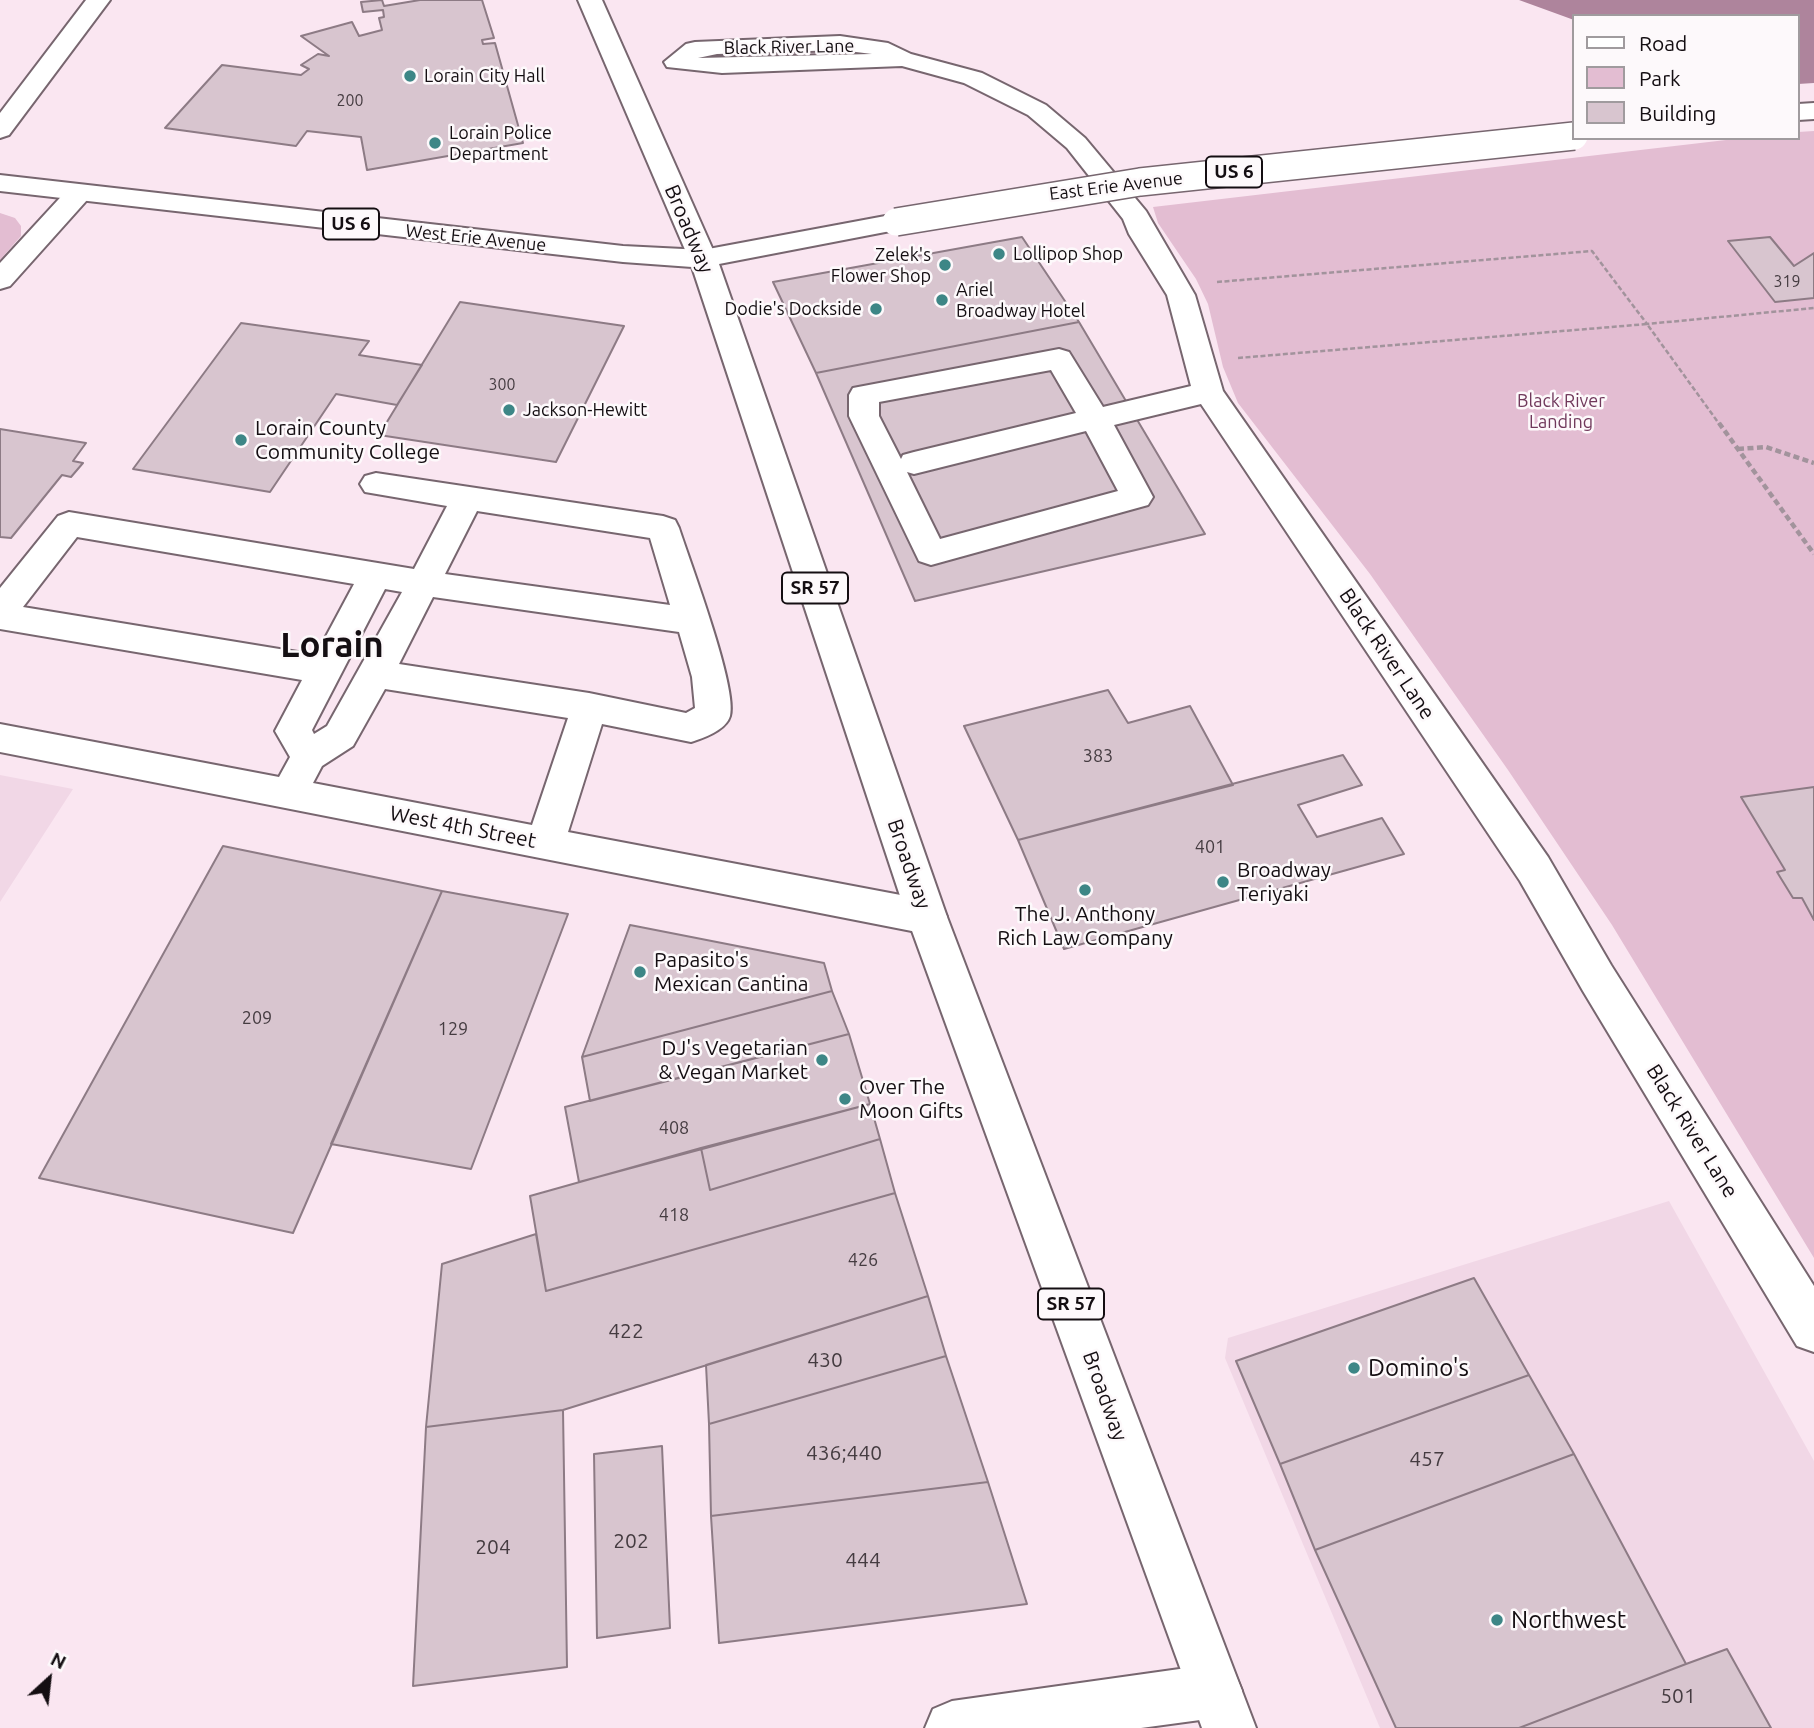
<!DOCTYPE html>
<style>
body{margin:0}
#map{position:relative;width:1814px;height:1728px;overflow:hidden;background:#fae6f1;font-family:Ubuntu,sans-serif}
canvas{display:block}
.legend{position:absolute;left:1572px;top:14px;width:228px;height:126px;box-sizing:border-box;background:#fdf9fb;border:2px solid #a09b9e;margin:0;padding:9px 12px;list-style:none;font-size:21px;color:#140e12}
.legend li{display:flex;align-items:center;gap:14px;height:35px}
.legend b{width:35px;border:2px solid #a09b9e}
.north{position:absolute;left:14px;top:1644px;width:70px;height:70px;-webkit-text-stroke:5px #fdf9fb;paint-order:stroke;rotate:27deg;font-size:19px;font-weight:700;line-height:28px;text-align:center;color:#140e12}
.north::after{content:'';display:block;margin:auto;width:24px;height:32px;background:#140e12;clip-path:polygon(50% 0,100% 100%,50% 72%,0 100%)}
</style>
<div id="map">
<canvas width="1814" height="1728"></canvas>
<ul class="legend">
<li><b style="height:9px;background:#fff"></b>Road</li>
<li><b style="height:19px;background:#e3bdd2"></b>Park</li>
<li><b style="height:19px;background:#d8c5cf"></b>Building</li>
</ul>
<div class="north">N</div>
</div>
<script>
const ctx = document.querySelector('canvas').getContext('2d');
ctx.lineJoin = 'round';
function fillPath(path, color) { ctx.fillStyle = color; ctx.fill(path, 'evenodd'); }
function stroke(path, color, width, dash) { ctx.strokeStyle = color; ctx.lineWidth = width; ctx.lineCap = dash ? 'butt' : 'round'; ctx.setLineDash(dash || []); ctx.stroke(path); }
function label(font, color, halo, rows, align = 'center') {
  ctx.font = font + ' Ubuntu,sans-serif'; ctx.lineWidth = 5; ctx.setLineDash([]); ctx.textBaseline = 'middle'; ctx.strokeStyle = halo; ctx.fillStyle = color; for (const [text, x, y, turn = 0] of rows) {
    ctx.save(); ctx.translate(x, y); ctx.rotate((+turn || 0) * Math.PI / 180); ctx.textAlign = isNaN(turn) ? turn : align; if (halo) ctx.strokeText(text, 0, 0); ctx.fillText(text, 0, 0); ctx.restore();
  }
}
fillPath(new Path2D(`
 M0,775L73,789L0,902Z
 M1669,1201L1814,1461V1728H1380L1225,1358L1228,1338Z`), '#f1d7e6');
fillPath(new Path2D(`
 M1814,131V1258L1612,925L1508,770L1370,574L1238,403L1223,367L1208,304L1196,279L1158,223L1153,207L1743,138H1798V132Z
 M0,213L15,218L21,226V236L0,260Z`), '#e3bdd2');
fillPath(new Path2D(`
 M1519,0H1814V83L1798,84V16H1574V20Z`), '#ae849c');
const building = new Path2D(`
 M382,0L384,6L420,0H482L494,38L482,40L483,44L495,43L523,143L367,170L361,137L307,131L296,146L165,128L222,65L301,75L309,69L301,65L318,54L329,56L301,36L352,22L359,36L382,30L379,18L384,17L383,10L363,12L361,2Z
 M1022,237L1079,322L816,373L773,282Z
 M1770,237L1794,266L1814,253V298L1775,302L1728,241Z
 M460,302L624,326L556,462L379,435Z
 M1079,322L1205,534L915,601L816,373Z
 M241,323L369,341L359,355L422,365L397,405L336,394L270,492L133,469Z
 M0,429L86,443L73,461L83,463L71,477L62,475L11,538L0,537Z
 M1108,690L1128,723L1190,706L1233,785L1018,840L964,726Z
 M1343,755L1362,785L1298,805L1317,837L1382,818L1404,854L1064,949L1018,840Z
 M1814,787V920L1802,898H1793L1777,872L1785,870L1741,797Z
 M223,846L442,891L293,1233L39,1178Z
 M442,891L568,914L471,1169L331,1144Z
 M630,925L824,963L832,991L582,1057Z
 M832,991L849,1034L590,1101L582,1057Z
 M849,1034L870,1104L579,1182L565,1107Z
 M870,1104L880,1139L710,1190L701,1148Z
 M880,1139L895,1193L546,1291L530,1196L701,1148L710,1190Z
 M895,1193L928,1296L563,1410L426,1427L442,1264L536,1234L546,1291Z
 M1474,1278L1529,1375L1280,1464L1236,1361Z
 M928,1296L946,1356L709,1424L706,1365Z
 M946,1356L988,1482L711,1516L709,1424Z
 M1529,1375L1574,1454L1315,1550L1280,1464Z
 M563,1410L567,1667L413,1686L426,1427Z
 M662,1446L670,1628L597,1638L594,1454Z
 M1574,1454L1686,1664L1519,1728H1396L1315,1550Z
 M988,1482L1027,1604L719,1643L711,1516Z
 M1727,1649L1771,1728H1519L1686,1664Z`);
fillPath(building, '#d8c5cf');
stroke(building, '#8d7b85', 2);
const minor = new Path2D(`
 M86,0H110L9,135L0,138V113Z
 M578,0H602L717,259L713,265L703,268L693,265L689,259Z
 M840,36L888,43L911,54L982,73L1046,105L1085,138L1146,211L1195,295L1223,391L1548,857L1611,965L1814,1286V1352L1797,1346L1583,991L1520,881L1201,404L1114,425L1153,497L1148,505L931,565L919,561L849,416V395L853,388L1059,349L1069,352L1103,407L1191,386L1167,295L1129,234L1123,219L1067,148L1028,115L964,83L902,66L722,73L667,67L664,62L686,44L695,42ZM840,50L872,54L698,58L717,54ZM1051,370L1076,413L914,452L903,455L901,459L879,416V402ZM1086,431L1118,491L940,539L907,472L914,474Z
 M78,186L87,188L91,194L87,200L10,286L0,289V263L69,188Z
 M376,473L663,516L675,520L679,528C690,562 738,689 730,716C726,730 704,738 691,742L602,724L568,832L927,900L941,905L947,917L941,929L927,934L0,752V724L279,777L290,757L275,731L302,680L0,629V588L58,516L69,512L414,569L447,506L365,492L360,484L365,476ZM477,511L650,538L670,605L445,574ZM77,537L354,584L316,655L23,607ZM385,589L402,592L327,726L314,734L312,730ZM433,597L679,632L692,677L695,708L686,713L589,693L399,664ZM385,689L568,718L532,825L313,783L322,766L353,746Z
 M1215,1664L1234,1672L1242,1691L1234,1710L1215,1718L1141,1728H925L933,1709L952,1701Z`);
const major = new Path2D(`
 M1814,103V119L1798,120V104Z
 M0,175L623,246L703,250L896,214L906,216L910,222L906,228L719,264L947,917L1256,1728H1202L907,917L692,267L623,262L0,191Z`);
stroke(minor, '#77666f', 4);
stroke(major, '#77666f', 4);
stroke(new Path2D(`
 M1217,282L1592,251L1647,324L1814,308
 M1238,358L1647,324L1720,425`), '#a2939c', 2.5, [5, 2.5]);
stroke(new Path2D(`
 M1719,423L1814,554
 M1738,449L1766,447L1814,463`), '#a2939c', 4.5, [6, 3.5]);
fillPath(minor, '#fff');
fillPath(major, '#fff');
const majorBridge = new Path2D(`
 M896,222L1140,182L1574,136`);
stroke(majorBridge, '#77666f', 30, []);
stroke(majorBridge, '#fff', 27);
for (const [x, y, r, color] of [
 [410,76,7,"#3d8686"],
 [435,143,7,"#3d8686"],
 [999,254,7,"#3d8686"],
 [945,265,7,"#3d8686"],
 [942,300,7,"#3d8686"],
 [876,309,7,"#3d8686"],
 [509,410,7,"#3d8686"],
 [241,440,7,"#3d8686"],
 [1223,882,7,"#3d8686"],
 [1085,890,7,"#3d8686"],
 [640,972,7,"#3d8686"],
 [822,1060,7,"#3d8686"],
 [845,1099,7,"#3d8686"],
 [1354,1368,7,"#3d8686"],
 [1497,1620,7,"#3d8686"]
]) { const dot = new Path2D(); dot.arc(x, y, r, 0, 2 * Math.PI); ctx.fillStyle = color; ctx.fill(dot); stroke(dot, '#fdf9fb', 2.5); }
label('16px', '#453c41', null, [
 ["200",350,101],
 ["319",1787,282],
 ["300",502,385]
]);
label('18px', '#140e12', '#fdf9fb', [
 ["Black River Lane",789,47,-1],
 ["East Erie Avenue",1116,186,-7],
 ["West Erie Avenue",476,238,6]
]);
label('18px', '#140e12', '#fdf9fb', [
 ["Lorain City Hall",424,76],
 ["Lorain Police",449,133],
 ["Department",449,154],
 ["Lollipop Shop",1013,254],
 ["Zelek's",931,255,"right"],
 ["Flower Shop",931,276,"right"],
 ["Ariel",956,290],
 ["Broadway Hotel",956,311],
 ["Dodie's Dockside",862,309,"right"],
 ["Jackson-Hewitt",523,410]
], 'left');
label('18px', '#70385b', '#fdf9fb', [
 ["Black River",1561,401],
 ["Landing",1561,422]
]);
label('18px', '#453c41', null, [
 ["383",1098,756],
 ["401",1210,847],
 ["209",257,1018],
 ["129",453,1029],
 ["408",674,1128],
 ["418",674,1215],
 ["426",863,1260]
]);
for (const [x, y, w] of [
 [1234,172,56],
 [351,224,56],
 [815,588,66],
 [1071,1304,66]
]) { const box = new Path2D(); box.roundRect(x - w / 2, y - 15.5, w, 31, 5); ctx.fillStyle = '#fdf9fb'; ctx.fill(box); stroke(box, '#140e12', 2); }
label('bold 19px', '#140e12', null, [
 ["US 6",1234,172],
 ["US 6",351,224],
 ["SR 57",815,588],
 ["SR 57",1071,1304]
]);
label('21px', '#140e12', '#fdf9fb', [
 ["Broadway",689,229,67],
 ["Black River Lane",1387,654,56],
 ["West 4th Street",463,827,11],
 ["Broadway",909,864,71],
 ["Black River Lane",1692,1131,58],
 ["Broadway",1105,1396,70]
]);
label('21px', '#140e12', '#fdf9fb', [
 ["Lorain County",255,428],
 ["Community College",255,452],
 ["Broadway",1237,870],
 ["Teriyaki",1237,894],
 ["The J. Anthony",1085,914,"center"],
 ["Rich Law Company",1085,938,"center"],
 ["Papasito's",654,960],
 ["Mexican Cantina",654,984],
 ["DJ's Vegetarian",808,1048,"right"],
 ["& Vegan Market",808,1072,"right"],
 ["Over The",859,1087],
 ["Moon Gifts",859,1111]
], 'left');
label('21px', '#453c41', null, [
 ["422",626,1331],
 ["430",825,1360],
 ["436;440",844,1453],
 ["457",1427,1459],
 ["202",631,1541],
 ["204",493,1547],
 ["444",863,1560],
 ["501",1678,1696]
]);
label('24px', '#140e12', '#fdf9fb', [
 ["Domino's",1368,1368],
 ["Northwest",1511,1620]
], 'left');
label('bold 35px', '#140e12', '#fdf9fb', [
 ["Lorain",332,645]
]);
</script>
